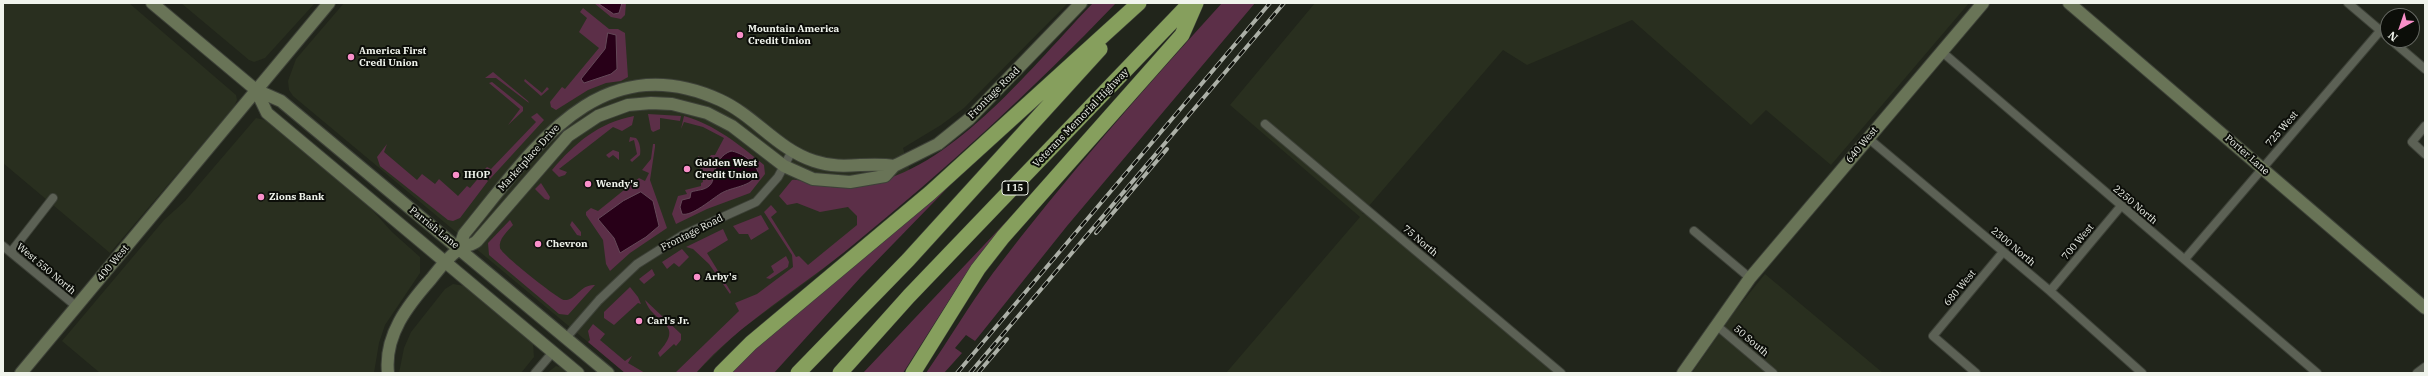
<!DOCTYPE html>
<style>
body{margin:0}
#map{position:relative;width:2428px;height:376px;overflow:hidden;background:#21251b;font-family:"IBM Plex Serif",serif}
canvas{display:block}
.frame{position:absolute;inset:0;border:4px solid #f0f4ec;pointer-events:none}
.north{position:absolute;left:2380px;top:8px;width:40px;height:40px;box-sizing:border-box;background:#0c0e09;border:1px solid #676a64;border-radius:50%;rotate:220deg;font-size:11px;font-weight:700;line-height:16px;text-align:center;color:#f0f4ec}
.north::after{content:'';display:block;margin:auto;width:14px;height:18px;background:#f98fc9;clip-path:polygon(50% 0,100% 100%,50% 72%,0 100%)}
</style>
<div id="map">
<canvas width="2428" height="376"></canvas>
<div class="frame"></div>
<div class="north">N</div>
</div>
<script>
const ctx = document.querySelector('canvas').getContext('2d');
ctx.lineJoin = 'round';
function fillPath(path, color) { ctx.fillStyle = color; ctx.fill(path, 'evenodd'); }
function stroke(path, color, width, dash) { ctx.strokeStyle = color; ctx.lineWidth = width; ctx.lineCap = dash ? 'butt' : 'round'; ctx.setLineDash(dash || []); ctx.stroke(path); }
function label(font, color, halo, rows, align = 'center') {
  ctx.font = font + ' "IBM Plex Serif",serif'; ctx.lineWidth = 4; ctx.setLineDash([]); ctx.textBaseline = 'middle'; ctx.strokeStyle = halo; ctx.fillStyle = color; for (const [text, x, y, turn = 0] of rows) {
    ctx.save(); ctx.translate(x, y); ctx.rotate((+turn || 0) * Math.PI / 180); ctx.textAlign = isNaN(turn) ? turn : align; if (halo) ctx.strokeText(text, 0, 0); ctx.fillText(text, 0, 0); ctx.restore();
  }
}
fillPath(new Path2D(`
 M3,3H129L236,95L237,100L234,107L110,253L3,163Z
 M181,3H315L265,58L254,62L249,60Z
 M344,3H1068L964,108L941,125L903,148L916,192L816,275L739,331L696,373H625L293,96L289,90L288,81L296,59Z
 M1315,3H1969L1831,165L1766,110L1751,125L1632,20L1527,65L1503,50L1362,214L1365,213L1557,373H1226L1360,217L1230,105Z
 M256,118L269,121L366,203L392,232L420,257V273L385,325L379,343L374,373H100L62,341L164,220L185,201Z
 M1765,274L1883,373H1692L1735,311Z
 M453,284L465,286L533,343L534,357L521,373H399L404,348L411,332L445,289Z
 M556,366L560,367L568,373H547Z`), '#292f1f');
fillPath(new Path2D(`
 M594,3H626L625,15L621,19L611,17Z
 M1093,3H1116C1034,89 945,170 853,245C801,288 741,322 696,373H675L739,311L735,303L757,294L793,267L792,255L764,212L771,205L777,212L771,217L796,257L799,256L808,265L857,225V216L848,207L820,212L797,203L787,205L779,196L792,180C800,179 808,184 816,185C834,189 854,188 873,183C957,164 1034,64 1093,3Z
 M1222,3H1255L1067,226L975,341L966,335L955,348L962,353L944,373H926C949,340 969,305 993,273C1064,179 1143,90 1222,3Z
 M583,8L609,29H618L625,33L628,77L621,81L606,83L588,90L556,110L551,107L550,102L562,87L565,89L599,48L579,32L587,18L580,12Z
 M493,72L528,101L529,103L496,78H485Z
 M525,79L542,93L547,87L549,89L541,96L524,81Z
 M492,82L523,107V111L508,125L520,109L489,83Z
 M537,113L544,120L490,179L482,172L487,167L491,169L536,122L531,117Z
 M648,114L681,116L680,121L660,118V129L653,132L651,130Z
 M634,116L632,125L622,131L613,127L559,169L567,172L565,175L559,177L552,170C575,143 598,123 634,116Z
 M684,116C715,125 739,144 764,165L765,174L750,193L707,209L676,224L672,214L678,196L687,194L685,190L701,186V183L703,182L698,156L707,161L711,155H715L724,138L703,127L684,122L681,129Z
 M630,137L636,138C640,142 641,150 640,155L632,162L630,160L637,154L634,140L629,142Z
 M387,144L384,152L417,180L422,174L435,184L439,179L458,196L467,186L470,188L481,175L488,181L460,218L453,221L448,220L380,166L377,157Z
 M653,144H655V147L650,180L667,228L630,253L610,271L606,264L603,240L586,215V212L591,208L598,211L639,178L645,181L649,173L642,170L651,159Z
 M613,150L619,152V160L613,155L609,158L606,155Z
 M964,171L860,278L774,373H728L742,358Z
 M541,183L550,197L549,200L545,199L535,189Z
 M1036,190L967,272L903,373H863Z
 M761,215L769,229L751,240L748,234H739L733,226Z
 M510,220L513,225C508,231 498,239 500,248C501,254 557,298 564,300C576,301 580,284 595,285L568,315L559,314L489,255L488,243Z
 M572,221L581,232V236L577,235L570,225Z
 M723,229L728,240L707,253L731,292L730,294L709,264L693,249L686,247Z
 M682,249L689,257L679,267L674,263L667,269L662,262Z
 M786,256L789,262L788,267L770,279L766,278L774,272L771,266Z
 M652,269L655,275L644,284L639,279Z
 M630,287L638,297L641,304L638,303L614,325L604,318V312Z
 M645,300L681,334V340L676,346L674,344L660,357L658,353C687,322 653,325 645,300Z
 M593,324L605,334L600,340L625,361L632,356L628,363L645,373H625L588,342L590,340L588,331Z`), '#5c2f48');
const water = new Path2D(`
 M598,3H622L619,13L614,14Z
 M608,33L616,35L617,69L611,74L584,83L581,79L605,49Z
 M731,151C741,152 757,163 758,173C751,188 732,186 720,194C712,199 691,217 682,214L680,207L682,200L690,198L691,192C697,190 705,190 709,186C717,181 711,158 731,151Z
 M641,192L653,201L659,226L646,237L620,253L614,238L598,219L623,201Z`);
fillPath(water, '#280018');
stroke(water, '#644958', 1);
const street = new Path2D(`
 M2348,3L2388,37
 M2391,40L2425,69
 M1941,51L2317,373
 M1265,124L1561,373
 M2425,126L2412,142L2425,154
 M1868,138L2050,291L2142,373
 M1694,231L1750,278
 M3,246L77,307
 M11,252L53,198
 M2185,259L2380,31
 M2050,291L2121,206
 M1716,325L1773,373
 M566,338L599,300L637,264L683,235L756,202L778,177L792,151
 M535,373L553,352
 M1976,373L1933,336L2003,252
 M2417,373L2425,367`);
const secondary = new Path2D(`
 M152,3L256,90L281,101L608,373
 M2069,3L2425,308
 M256,90L267,113L578,373
 M459,249L464,234C531,153 597,44 720,100C755,116 777,149 814,161C843,171 867,161 894,166
 M21,373L329,3
 M388,373C384,335 408,305 431,279C439,269 447,258 458,250C464,245 472,246 477,241L568,136L598,116L628,105L651,103L672,104L707,113L732,126L784,166L813,179L850,182L885,176L894,166L938,144L969,119L1081,3
 M1683,373L1750,278L1983,3`);
const highway = new Path2D(`
 M721,373L751,343L930,193L1139,3
 M798,373L908,260L1100,49
 M840,373L909,296L1190,3
 M913,373L978,269L1003,237L1182,35L1196,3`);
stroke(street, '#3d4138', 10);
stroke(secondary, '#3d4138', 14);
stroke(highway, '#3d4138', 16);
stroke(street, '#5c6155', 8);
stroke(secondary, '#697457', 12);
stroke(highway, '#869f5d', 15);
const rail = new Path2D(`
 M1096,233L1167,149
 M957,373L1270,3
 M970,373L1284,3
 M978,373L1007,339`);
stroke(rail, '#acb0a7', 4);
stroke(rail, '#0c0e09', 2.5, [8]);
for (const [x, y, r, color] of [
 [740,35,4,"#f98fc9"],
 [351,57,4,"#f98fc9"],
 [687,169,4,"#f98fc9"],
 [456,175,4,"#f98fc9"],
 [588,184,4,"#f98fc9"],
 [261,197,4,"#f98fc9"],
 [538,244,4,"#f98fc9"],
 [697,277,4,"#f98fc9"],
 [639,321,4,"#f98fc9"]
]) { const dot = new Path2D(); dot.arc(x, y, r, 0, 2 * Math.PI); ctx.fillStyle = color; ctx.fill(dot); stroke(dot, '#0c0e09', 1.5); }
for (const [x, y, w] of [
 [1015,188,26]
]) { const box = new Path2D(); box.roundRect(x - w / 2, y - 7, w, 14, 3); ctx.fillStyle = '#0c0e09'; ctx.fill(box); stroke(box, '#f0f4ec', 1); }
label('bold 9px', '#f0f4ec', null, [
 ["I 15",1015,188]
]);
label('bold 10px', '#f0f4ec', '#0c0e09', [
 ["Mountain America",748,29],
 ["Credit Union",748,41],
 ["America First",359,51],
 ["Credi Union",359,63],
 ["Golden West",695,163],
 ["Credit Union",695,175],
 ["IHOP",464,175],
 ["Wendy's",596,184],
 ["Zions Bank",269,197],
 ["Chevron",546,244],
 ["Arby's",705,277],
 ["Carl's Jr.",647,321]
], 'left');
label('10px', '#f0f4ec', '#0c0e09', [
 ["Frontage Road",994,93,-45],
 ["Veterans Memorial Highway",1081,118,-46],
 ["725 West",2282,129,-49],
 ["640 West",1862,145,-50],
 ["Porter Lane",2247,155,41],
 ["Marketplace Drive",529,158,-48],
 ["2250 North",2135,205,40],
 ["Parrish Lane",434,228,39],
 ["Frontage Road",692,233,-27],
 ["75 North",1420,241,40],
 ["700 West",2078,242,-50],
 ["2300 North",2013,247,40],
 ["400 West",113,263,-50],
 ["West 550 North",46,269,40],
 ["680 West",1960,288,-50],
 ["50 South",1751,341,40]
]);
</script>
